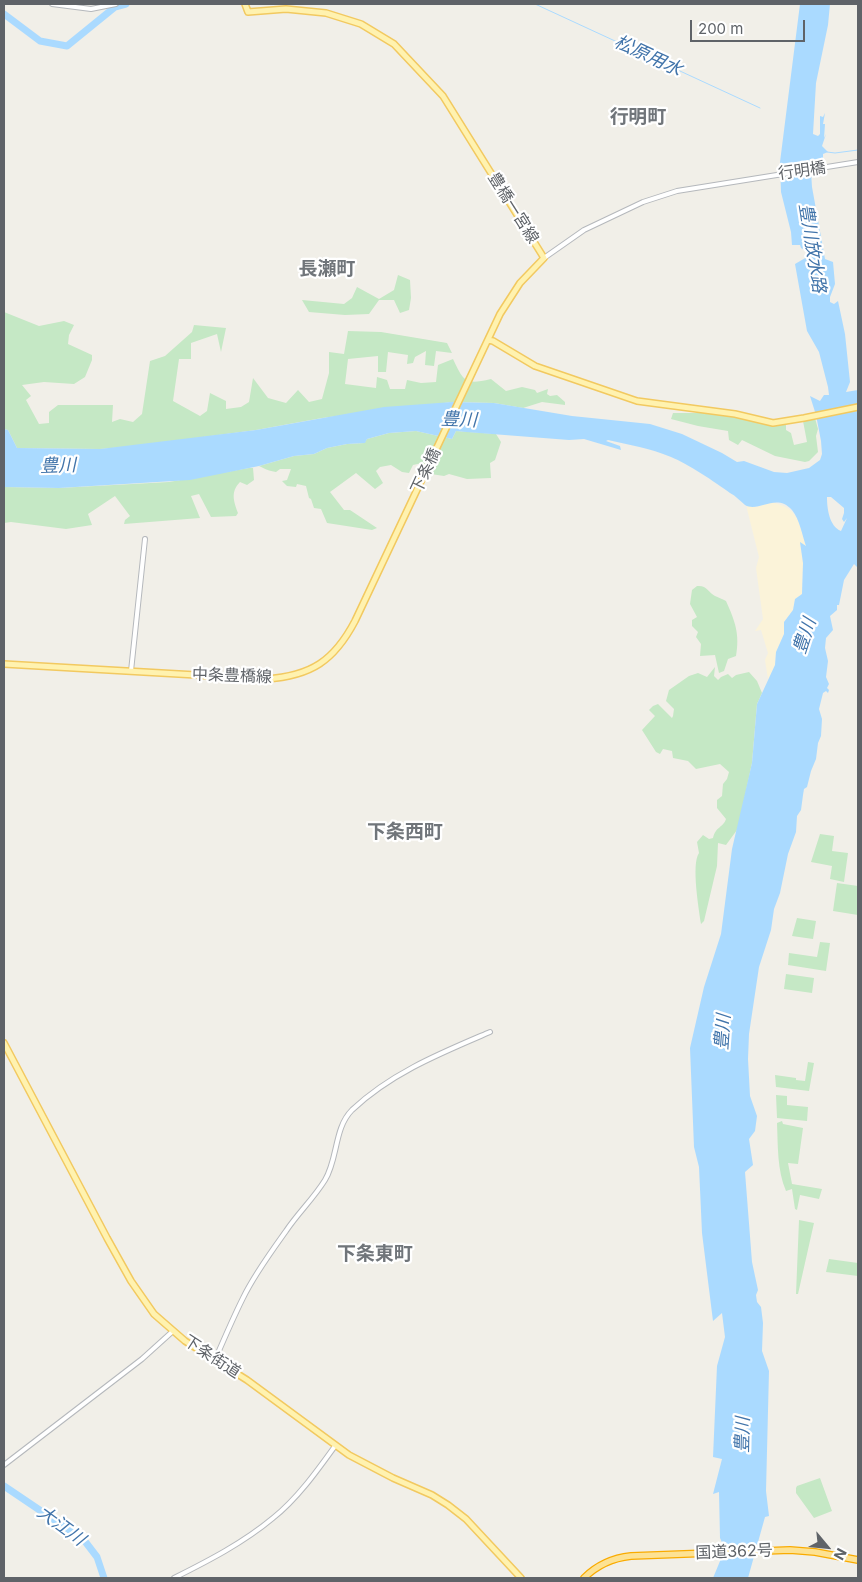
<!DOCTYPE html>
<meta charset="utf-8">
<style>
body{margin:0}
#map{position:relative;width:862px;height:1582px;overflow:hidden;background:#f1efe8;font-family:Inter,sans-serif}
canvas{display:block}
.frame{position:absolute;inset:0;border:5px solid #5f6368;pointer-events:none}
.north{position:absolute;left:802px;top:1522px;width:50px;height:50px;-webkit-text-stroke:4px #fff;paint-order:stroke;rotate:118deg;font-size:14px;font-weight:700;line-height:20px;text-align:center;color:#5f6368}
.north::after{content:'';display:block;margin:auto;width:18px;height:22px;background:#5f6368;clip-path:polygon(50% 0,100% 100%,50% 72%,0 100%)}
.scale{position:absolute;left:690px;top:20px;width:115px;height:22px;box-sizing:border-box;border:2px solid #5f6368;border-top:0;padding-left:6px;font-size:15px;line-height:18px;white-space:nowrap;color:#5f6368;-webkit-text-stroke:4px #fff;paint-order:stroke}
</style>
<div id="map">
<canvas width="862" height="1582"></canvas>
<div class="frame"></div>
<div class="north">N</div>
<div class="scale">200 m</div>
</div>
<script>
const ctx = document.querySelector('canvas').getContext('2d');
ctx.lineJoin = 'round';
function fillPath(path, color) { ctx.fillStyle = color; ctx.fill(path, 'evenodd'); }
function stroke(path, color, width, dash) { ctx.strokeStyle = color; ctx.lineWidth = width; ctx.lineCap = dash ? 'butt' : 'round'; ctx.setLineDash(dash || []); ctx.stroke(path); }
function label(font, color, halo, rows, align = 'center') {
  ctx.font = font + ' Inter,"Noto Sans JP",sans-serif'; ctx.lineWidth = 4.5; ctx.setLineDash([]); ctx.textBaseline = 'middle'; ctx.strokeStyle = halo; ctx.fillStyle = color; for (const [text, x, y, turn = 0] of rows) {
    ctx.save(); ctx.translate(x, y); ctx.rotate((+turn || 0) * Math.PI / 180); ctx.textAlign = isNaN(turn) ? turn : align; if (halo) ctx.strokeText(text, 0, 0); ctx.fillText(text, 0, 0); ctx.restore();
  }
}
fillPath(new Path2D(`
 M398,275L410,280L411,298L409,310L400,313L394,300H379L369,314L345,315L309,312L302,300L344,304L352,298L357,287L379,299L394,290Z
 M4,312L39,326L64,321L74,325L69,335L68,344L92,355V360L85,377L74,384L44,382L22,385L31,396L26,400L39,424L49,423V412L58,405H113L112,422L120,419L133,422L142,414L150,361L165,356L192,332L194,325L226,328L221,352L217,334L191,343V359H179L173,401L200,416L207,411L210,393L226,401V409L241,407L249,402L253,378L268,398L286,403L298,390L309,402L322,399L329,373V352L344,354L348,331L381,332L447,343L452,353L436,351L434,366L425,365L426,351L415,357L413,363L407,364L408,355L388,352L386,372H378V356L348,359L345,384L376,388L377,377L387,380L390,389H405L407,380L421,383L436,382L438,365L453,359C464,382 465,385 491,379L506,391L522,387L535,390L537,393L548,389L547,394L550,396L557,395L565,402V405L542,402L523,408L494,403L452,402L322,418L256,430L136,446L100,449L17,448L8,430L4,429Z
 M673,413H718L770,424H786V430L791,433L794,445L807,442L803,421L815,418L818,429L816,436L818,452L809,461L805,462L775,456L742,440L738,445L729,440L728,431L698,426L671,419Z
 M416,431L452,439L456,431L496,434L501,442L495,460L490,463L491,478L467,479L449,474L444,476L431,474L433,468L422,463L413,465L409,473L402,472L391,465L380,467L376,471L383,483L375,489L356,473L330,492L344,510H350L377,528L372,530L327,523L321,509L314,508L311,499L309,498L306,486L297,484L296,487L287,486L282,481L287,480L291,469H280L276,472C269,471 265,469 259,466L294,456L314,454L327,448L347,444L364,443L367,439L389,433Z
 M249,468H253L254,480L247,485L240,482C230,492 234,502 238,513L236,516L211,517L199,494L191,496L200,518L124,524L125,520L130,516L115,496L88,514L92,525L66,529L11,522L4,523V487L59,488L169,482Z
 M697,586C707,585 708,592 715,596C718,597 722,599 726,601C735,621 740,634 736,656L728,659L724,671L719,673L715,655L700,656L701,644L696,637L698,632L692,626V620L697,617L690,604L692,590Z
 M715,667L714,676L718,680L721,677L728,674L732,678L736,675L749,672L757,681L762,693L757,704L752,763L740,819L737,830L726,845L718,843L717,866L704,921L701,924C699,910 691,864 699,853L697,842L703,835L709,839L713,838C716,826 723,828 726,819L717,808V800L722,796L723,784L727,779L729,772L720,764L696,769L688,761L673,758L672,751L663,749L660,754L656,752L642,730L655,716L649,710L653,706L658,704L672,718L673,716L674,709L666,701L669,690L689,676L698,673L707,677Z
 M820,834L834,836L832,851L848,853L844,882L830,879L832,866L811,862Z
 M837,883L858,886V915L833,911Z
 M797,918L816,921L813,939L792,936Z
 M820,942L830,943L826,971L788,965L789,953L817,957Z
 M786,974L814,978L812,993L784,989Z
 M808,1062L814,1063L809,1091L776,1087L775,1075L796,1078V1080L805,1081Z
 M776,1095L787,1096V1105L808,1107L807,1121L777,1118Z
 M782,1121L783,1124L803,1128L798,1164L788,1163L792,1184L822,1189L819,1199L800,1195L797,1210L795,1209L792,1189L786,1191C777,1170 778,1146 777,1123Z
 M799,1220L814,1223L798,1294H796Z
 M829,1259L858,1263V1276L826,1272Z
 M820,1478L832,1511L814,1518L796,1493V1488L797,1486Z`), '#c5e8c5');
fillPath(new Path2D(`
 M770,502C799,507 799,523 806,547L800,543L803,563L802,594L795,599L793,610L784,622V634L776,652L775,665L768,679L765,660L768,653L761,630L755,631L763,619L756,568L759,557L747,509V506L757,507Z`), '#fbf3d9');
fillPath(new Path2D(`
 M800,4H830L828,25L816,83L813,134L818,136L820,134V116L823,117L825,113L823,124H825L824,138L826,134L822,146L828,152L823,154V169L811,172L812,187L825,259L833,262L835,284L830,297V302L834,304L838,301L845,334L850,382L846,392L858,390V568L854,564L844,580L839,605H837V610L830,616L833,630L826,638L825,648L828,661L826,677L829,684L827,688L829,690L828,693L826,691L823,693L819,709L822,719L821,736L818,743L816,759L811,771L807,787L804,789L803,795L801,810L797,816L796,832L788,854L780,893L774,909L771,930L759,967L749,1034L748,1059L750,1096L757,1116L755,1131L749,1139L753,1165L745,1172L752,1262L758,1290L756,1295L757,1302L761,1307L763,1323L762,1351L769,1371L766,1491L769,1516L765,1517L748,1578H713L725,1549L720,1538L719,1492L713,1494L722,1459L713,1457L717,1366L725,1337L722,1313L713,1321L702,1233L699,1167L694,1147L690,1048L704,987L721,934L732,849L752,763L757,704L775,665L776,652L784,634V622L793,610L795,599L802,594L803,563L800,542L806,546C802,535 800,520 792,510C776,492 759,513 745,505C740,501 736,496 730,493C715,482 688,464 671,457C650,448 629,445 608,440L606,441L620,446L621,450L584,439L569,440L466,432L456,431L452,439L416,431L389,433L367,439L365,443L347,444L327,448L314,454L294,456L259,466L190,480L59,488L4,487V429L8,430L17,448L100,449L256,430L384,407L452,402L494,403L572,416L650,424L682,434L722,453L737,462L744,461L774,472L787,473L809,468L820,460L822,454L821,441L816,415L810,396L820,401L824,395H829L828,387L819,352L807,331L795,264L807,257L806,251L801,248L800,245H792L791,232L781,192L780,162ZM827,497H831L844,508V513L842,519L844,522L847,518L841,531C829,526 827,508 827,497Z`), '#aadaff');
stroke(new Path2D(`
 M535,4L760,108
 M827,152L835,153L858,150`), '#aadaff', 1);
stroke(new Path2D(`
 M4,14L40,41L67,46L115,7L126,4
 M4,1486L84,1540L97,1557L104,1578`), '#aadaff', 7);
const minor = new Path2D(`
 M52,4L91,9L116,4
 M544,258L584,230L643,202L677,191L858,162
 M131,671L145,539
 M215,1360C224,1339 233,1318 243,1298C254,1275 271,1252 286,1231C298,1213 314,1198 325,1180C338,1159 334,1128 352,1110C391,1073 441,1053 490,1032
 M4,1465L142,1359L173,1331
 M174,1578C208,1561 243,1543 273,1518C297,1499 317,1471 335,1446`);
const major = new Path2D(`
 M488,340L493,341L535,366L637,401L735,414L773,423L804,418L858,407
 M4,664L266,679C311,676 334,661 355,621L500,314L520,283L544,258L443,96L394,44L361,24L326,13L286,9L248,12L245,4
 M4,1043L107,1238L131,1281L154,1314L185,1341L247,1380L349,1455L393,1478L432,1495L448,1505L466,1519L521,1578`);
const highway = new Path2D(`
 M584,1578C597,1565 612,1558 631,1556L790,1550L815,1552L858,1560`);
stroke(minor, '#b5b8bc', 6);
stroke(major, '#f2c960', 8);
stroke(highway, '#f9ab00', 8);
stroke(minor, '#fff', 4);
stroke(major, '#fff2af', 5);
stroke(highway, '#fde293', 5.5);
label('16px', '#5f6368', '#fff', [
 ["行明橋",802,171,-8],
 ["豊橋一宮線",513,208,58],
 ["下条橋",426,471,-65],
 ["中条豊橋線",232,676,2],
 ["下条街道",212,1357,33],
 ["国道362号",734,1552,-2]
]);
label('italic 18px', '#4174aa', '#fff', [
 ["松原用水",648,56,25],
 ["豊川放水路",812,248,81],
 ["豊川",459,420,2],
 ["豊川",58,466,-2],
 ["豊川",805,636,-72],
 ["豊川",723,1032,-86],
 ["豊川",743,1435,-89],
 ["大江川",61,1526,36]
]);
label('bold 19px', '#70757a', '#fff', [
 ["行明町",638,117],
 ["長瀬町",327,269],
 ["下条西町",405,832],
 ["下条東町",375,1254]
]);
</script>
